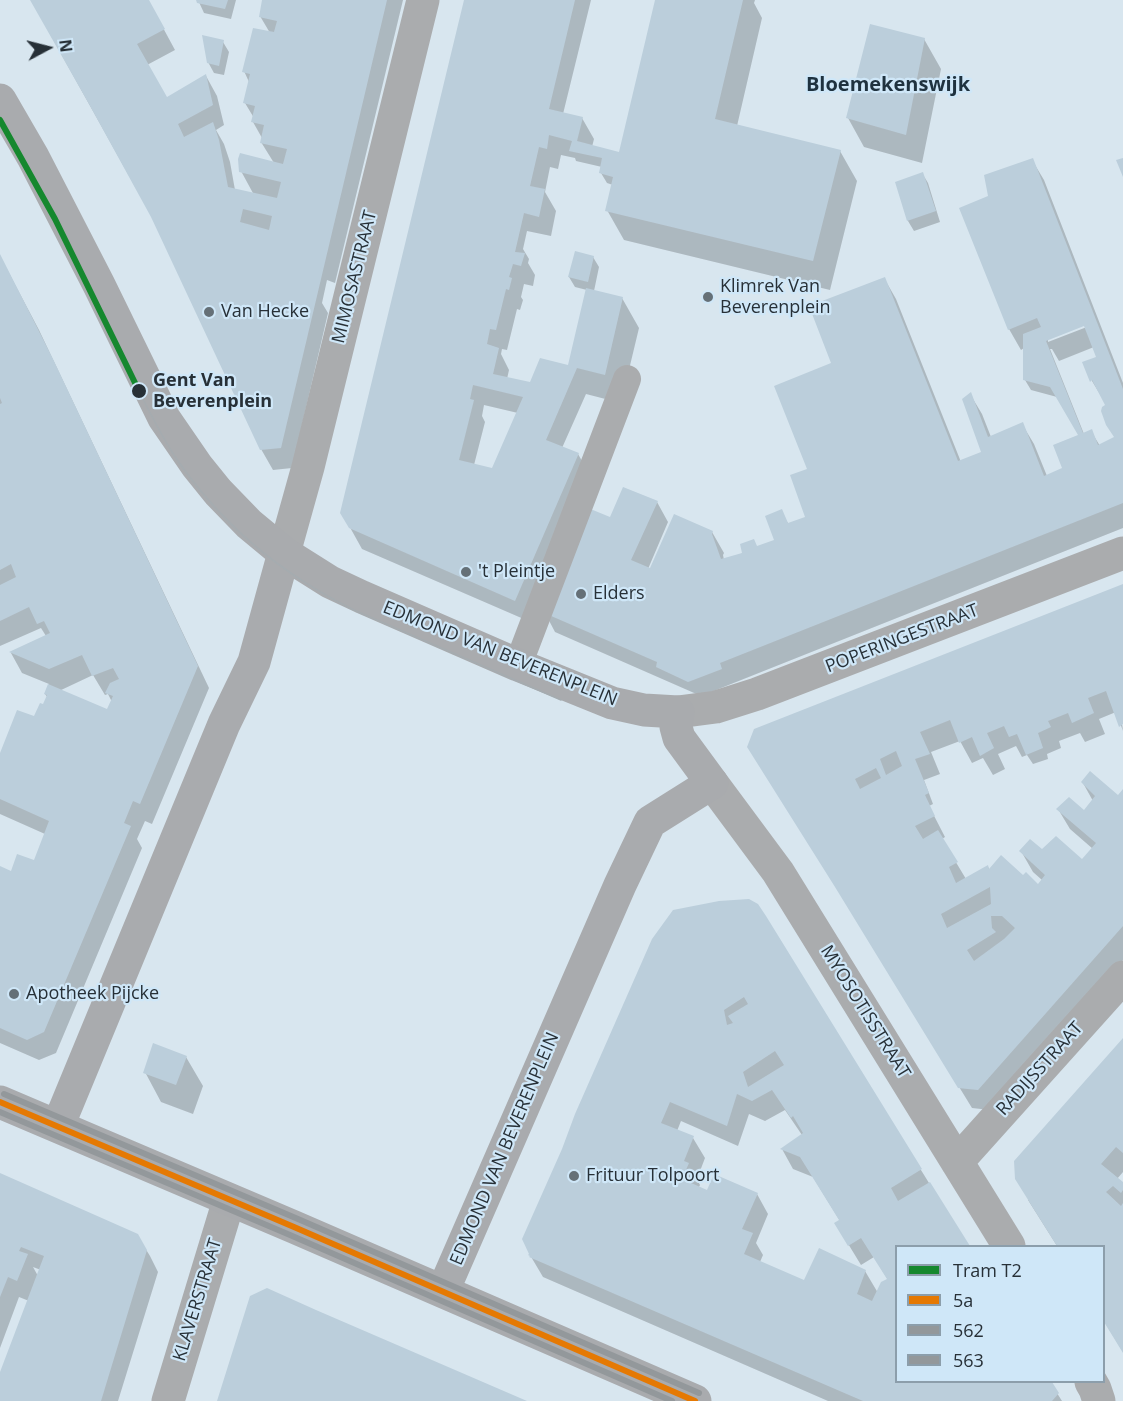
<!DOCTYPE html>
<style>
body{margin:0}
#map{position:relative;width:1123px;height:1401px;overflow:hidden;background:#d8e6ef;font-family:"Open Sans",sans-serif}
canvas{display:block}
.legend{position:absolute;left:895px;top:1245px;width:210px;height:138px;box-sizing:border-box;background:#cfe7f8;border:2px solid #8c9eab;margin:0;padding:8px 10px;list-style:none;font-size:18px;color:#273037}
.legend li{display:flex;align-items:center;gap:12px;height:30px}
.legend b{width:30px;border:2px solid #8c9eab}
.north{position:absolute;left:18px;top:18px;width:60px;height:60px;-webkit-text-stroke:4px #cfe7f8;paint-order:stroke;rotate:83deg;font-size:16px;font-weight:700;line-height:24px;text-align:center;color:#273037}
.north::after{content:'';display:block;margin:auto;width:21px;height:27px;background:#273037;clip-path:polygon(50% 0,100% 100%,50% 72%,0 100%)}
</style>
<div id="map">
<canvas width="1123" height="1401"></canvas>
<ul class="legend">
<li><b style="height:8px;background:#15882e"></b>Tram T2</li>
<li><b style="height:8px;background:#e57903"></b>5a</li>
<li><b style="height:8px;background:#93989b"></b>562</li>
<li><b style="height:8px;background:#93989b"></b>563</li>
</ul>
<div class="north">N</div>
</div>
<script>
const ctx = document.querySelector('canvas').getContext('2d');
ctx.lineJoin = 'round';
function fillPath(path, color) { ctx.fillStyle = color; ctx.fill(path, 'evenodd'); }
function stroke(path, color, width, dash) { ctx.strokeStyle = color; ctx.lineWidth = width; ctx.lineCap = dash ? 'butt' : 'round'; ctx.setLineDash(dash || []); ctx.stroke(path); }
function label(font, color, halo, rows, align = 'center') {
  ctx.font = font + ' "Open Sans",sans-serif'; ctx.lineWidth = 4.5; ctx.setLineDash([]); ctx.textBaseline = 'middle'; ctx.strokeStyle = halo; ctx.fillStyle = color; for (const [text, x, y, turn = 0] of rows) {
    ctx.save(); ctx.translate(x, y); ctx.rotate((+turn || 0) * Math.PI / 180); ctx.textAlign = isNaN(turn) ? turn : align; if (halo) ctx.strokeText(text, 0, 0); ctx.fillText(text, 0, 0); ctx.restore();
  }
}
fillPath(new Path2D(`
 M31,0H148L175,50L147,65L166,99L206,76L217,96L224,125L216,130L224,144L230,162L235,190L254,195L241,171L274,163L261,142L262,138L253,122L254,118L245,103L249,82L244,71L270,33L260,16L263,0H403L335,283L327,280L322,303L328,313L292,468L273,470L261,449L152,217Z
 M198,0H236L231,19L204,13Z
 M465,0H591L563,114L582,118L594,139L592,147L620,156L657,0H755L754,3L762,18L737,126L840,151L857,181L830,290L624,240L607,210L613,185L607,183L601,173L602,167L576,161L575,158L561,155L558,169L550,167L545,192L556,211L551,236L527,231L523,249L529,259L528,263L535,275L533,286L524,284L521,297L523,300L520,310L517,309L507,350L502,349L501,354L509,370L507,379L530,384L571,368L587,290L575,287L569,277L593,257L599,267L594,291L622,298L639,328L621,403L586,394L562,448L578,454L590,475L526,620L362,549L342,513ZM484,405L518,413L493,470L474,465L485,422L482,416Z
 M924,39L941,69L922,163L864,147L848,118Z
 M223,42L229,52L224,75L214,73L208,62Z
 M1032,160L1044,180L1123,383V528L701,696L555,632L544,611L610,519L657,502L668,522L648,569L651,570L712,532L724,553L723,555L724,560L776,541L781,511L789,525L807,518L809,469L833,364L884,278L896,299L961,462L983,453L970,394L982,414L991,437L1022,424L1034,444L1047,476L1064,469L1080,436L1057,397L1031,390L1025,380L1024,348L1021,350L1009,329L990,197ZM1091,322L1092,325L1048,342V339ZM1094,347L1098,358L1084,363L1092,381L1107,406L1115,438L1100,446L1091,431L1084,434L1050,349H1052L1059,361Z
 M922,173L928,183L940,222L914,231L908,221L896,183Z
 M0,256L39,330L209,688L152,824L145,821L137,839L142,848L56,1053L39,1060L0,1043V868L12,873L35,862L45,834L0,814V757L35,718L44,706L48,698L45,694L49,684L22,673L11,653L46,636L41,628L0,646ZM93,675L105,695L108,694L112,702L108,711L59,691Z
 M1123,585V723L1122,724L1123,731L1116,712L1099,719L1105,734L1085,742L1080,733L1059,741L1061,748L1047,754L1048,759L1033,764L1027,755L1022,757L1016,746L998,754L1005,769L993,775L983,758L972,763L960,741L931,752L940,774L924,780L933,804L929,806L945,837L942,839L966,879L988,867L990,870L1022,876L1038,886L1042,880L1033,872L1021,851H1043L1082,861L1093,849L1070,829L1058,809L1084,813L1093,801L1083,783L1118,797L1123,791V960L990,1110L972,1108L907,1002L755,730Z
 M757,905L968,1246H896V1382H1050L1062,1401H828L543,1277L530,1255ZM785,1110L802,1135L782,1149L793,1169L813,1177L840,1221L836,1224L861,1265L874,1257L888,1280L878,1293L865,1271L805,1282L760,1262L763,1255L756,1243L768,1214L757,1194L708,1192L699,1187L700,1185L697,1179L705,1158L693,1138L677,1131L681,1121L738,1146L749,1114L765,1121Z
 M1123,1040V1172L1117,1179L1123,1184V1352L1104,1321V1246H1057L1028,1200Z
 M186,1057L203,1086L193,1114L161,1102L145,1072Z
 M0,1175L137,1235L150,1256L158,1272L118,1401H0V1377L29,1301L19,1297L0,1348ZM33,1267L41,1270L38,1276Z`), '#0003');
fillPath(new Path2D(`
 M30,0H149L165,29L137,44L167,97L206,74L213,105L178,124L184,137L213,122L219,140L228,187L277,198L281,182L239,172L238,159L240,153L283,164L287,149L260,143L264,125L251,122L255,106L243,103L250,74L242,72L253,28L274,32L277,21L259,17L262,0H387L281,448L260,450L151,217L89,104ZM243,209L272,216L269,230L240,222Z
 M196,0H228L225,9L197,3Z
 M464,0H575L549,109L583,117L577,141L619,152L655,0H743L715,119L841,150L813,261L605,211L613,177L599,173L602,158L569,151L572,141L549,135L547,149L539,147L530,186L545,189L539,217L524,213L515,252L525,253L521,266L513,264L509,277L512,278L509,290L506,289L496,330L490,329L487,344L499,348L493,374L530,382L540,358L568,365L586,288L623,297L605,375L577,368L546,440L579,453L515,601L349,528L340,513ZM473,385L523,397L492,468L459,460L474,400L470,399Z
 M870,24L925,38L906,135L846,118Z
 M202,35L224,40L219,66L207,63Z
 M1033,158L1123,389V503L720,663L722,669L688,682L656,667L657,662L542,612L588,508L610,517L623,487L658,501L631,560L650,568L674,514L713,531L712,534L721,559L742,553L740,544L754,539L757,546L774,540L765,516L782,509L788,523L805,517L790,475L807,469L774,386L831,363L809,306L885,277L958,461L981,452L962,399L971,392L988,437L1023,422L1044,476L1062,468L1053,445L1078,435L1050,387L1023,380V334L1041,327L1037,318L1008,330L959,208L988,196L984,175ZM1084,326L1096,357L1082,362L1090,382L1092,380L1105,405L1102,407L1101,411L1106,425L1114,437L1098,445L1092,429L1083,433L1046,341Z
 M1123,158V177L1116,160Z
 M923,172L936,211L907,221L895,182Z
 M575,251L594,256L588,282L568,277Z
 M0,254L53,359L198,666L140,804L133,801L124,823L131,826L44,1032L27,1040L0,1028V866L11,871L17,854L34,860L49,821L0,799V753L17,710L34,716L40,703L43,704L47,695L44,694L48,684L107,709L113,696L105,693L110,683L119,679L113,668L92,676L82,655L49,669L9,652L50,633L44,621L37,624L29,607L0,621V585L16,577L11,564L0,570V404L2,403L0,398Z
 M1123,584V724L1119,727L1106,691L1088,698L1094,713L1072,723L1068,713L1048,721L1051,727L1038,733L1043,748L1026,755L1017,734L1009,737L1004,726L987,733L994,748L980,756L972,737L959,743L950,720L920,732L930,754L915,759L929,793L925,795L935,816L915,826L923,839L938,830L958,862L949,867L956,883L988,865L989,869L1001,855L1023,875L1026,872L1038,884L1045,875L1019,851L1030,839L1042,849L1056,836L1082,859L1096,843L1056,809L1069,797L1084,810L1095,796L1081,782L1090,771L1118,795L1123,789V926L978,1090L958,1088L835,887L747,747L754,729ZM896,751L902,766L886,775L880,759ZM876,768L881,778L860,789L855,779ZM990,887L991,904L947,928L941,914ZM991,916H1002L1015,928L1004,939L974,961L967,950L996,932L992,928Z
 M749,899L758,904L766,916L922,1169L891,1188L898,1201L930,1182L970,1246H896V1382H1052L1059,1393L1052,1401H863L529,1257L530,1256L528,1255L529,1254L522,1239L562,1149L575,1114L652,939L673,910L719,901ZM744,997L748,1004L728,1016L733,1023L727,1025L724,1010ZM775,1051L784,1065L748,1087L743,1072ZM772,1090L791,1118L793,1116L803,1133L780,1149L800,1157L839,1220L834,1223L848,1246L861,1238L887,1279L881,1282L872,1301L857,1294L866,1270L819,1248L804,1280L744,1254L753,1233L742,1229L758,1193L714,1174L707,1190L682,1179L689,1163L684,1161L694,1136L661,1123L670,1102L727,1126L737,1094L752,1101Z
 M1123,1038V1153L1116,1147L1101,1164L1123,1182V1190L1121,1193L1113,1186L1106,1192L1121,1206L1123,1203V1353L1104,1322V1246H1057L1015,1179L1014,1161Z
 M153,1043L187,1056L176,1085L143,1073Z
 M0,1173L138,1234L147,1250L101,1401H0V1372L44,1256L21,1247L19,1251L28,1254L17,1281L8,1277L0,1297Z
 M267,1288L316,1310L527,1401H217L250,1296Z`), '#bbcedb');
stroke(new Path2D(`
 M518,665L627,379`), '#aaacae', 28);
stroke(new Path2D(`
 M284,553L308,467L423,0
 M678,712L716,707L757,694L1123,553
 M712,783L778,872L1009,1246
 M957,1162L1123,977
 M1091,1382L1095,1389L1099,1401
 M168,1401L229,1200`), '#aaacae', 33);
stroke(new Path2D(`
 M0,100L33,157L99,285L164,418L197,466L218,492L249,524L284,553L330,582L362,597L518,665L612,703L644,710L678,712L676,727L679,738L712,783L650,822L620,885L443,1291
 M0,1102L294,1227L695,1401
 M58,1126L224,724L254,662L284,553`), '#a9abae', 33);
stroke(new Path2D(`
 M139,391C150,413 161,435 174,455C221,525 281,574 356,611L561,700`), '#a5acb0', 1.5);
stroke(new Path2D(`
 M0,1102L294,1227L695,1401`), '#e57903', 6);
stroke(new Path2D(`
 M0,1112L290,1235L672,1401`), '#93989b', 6);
stroke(new Path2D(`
 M4,1094L298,1219L699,1393`), '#93989b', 6);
stroke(new Path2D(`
 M0,120L55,219L139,391`), '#15882e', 6);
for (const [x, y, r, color] of [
 [708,297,6,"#657077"],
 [209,312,6,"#657077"],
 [139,391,8,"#273037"],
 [466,572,6,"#657077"],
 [581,594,6,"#657077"],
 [14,994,6,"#657077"],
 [574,1176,6,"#657077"]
]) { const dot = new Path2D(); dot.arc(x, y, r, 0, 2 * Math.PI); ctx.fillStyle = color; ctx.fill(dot); stroke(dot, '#cfe7f8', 2); }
label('18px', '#273037', '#cfe7f8', [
 ["MIMOSASTRAAT",355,277,-76],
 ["POPERINGESTRAAT",902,639,-21],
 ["EDMOND VAN BEVERENPLEIN",500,654,22],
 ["MYOSOTISSTRAAT",865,1012,58],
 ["RADIJSSTRAAT",1040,1069,-48],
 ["EDMOND VAN BEVERENPLEIN",505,1149,-67],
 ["KLAVERSTRAAT",198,1300,-73]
]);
label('18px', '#273037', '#cfe7f8', [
 ["Klimrek Van",720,287],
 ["Beverenplein",720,308],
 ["Van Hecke",221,312],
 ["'t Pleintje",478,572],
 ["Elders",593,594],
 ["Apotheek Pijcke",26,994],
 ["Frituur Tolpoort",586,1176]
], 'left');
label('bold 18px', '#273037', '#cfe7f8', [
 ["Gent Van",153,381],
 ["Beverenplein",153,402]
], 'left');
label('bold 20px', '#1f323f', '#cfe7f8', [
 ["Bloemekenswijk",888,85]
]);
</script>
